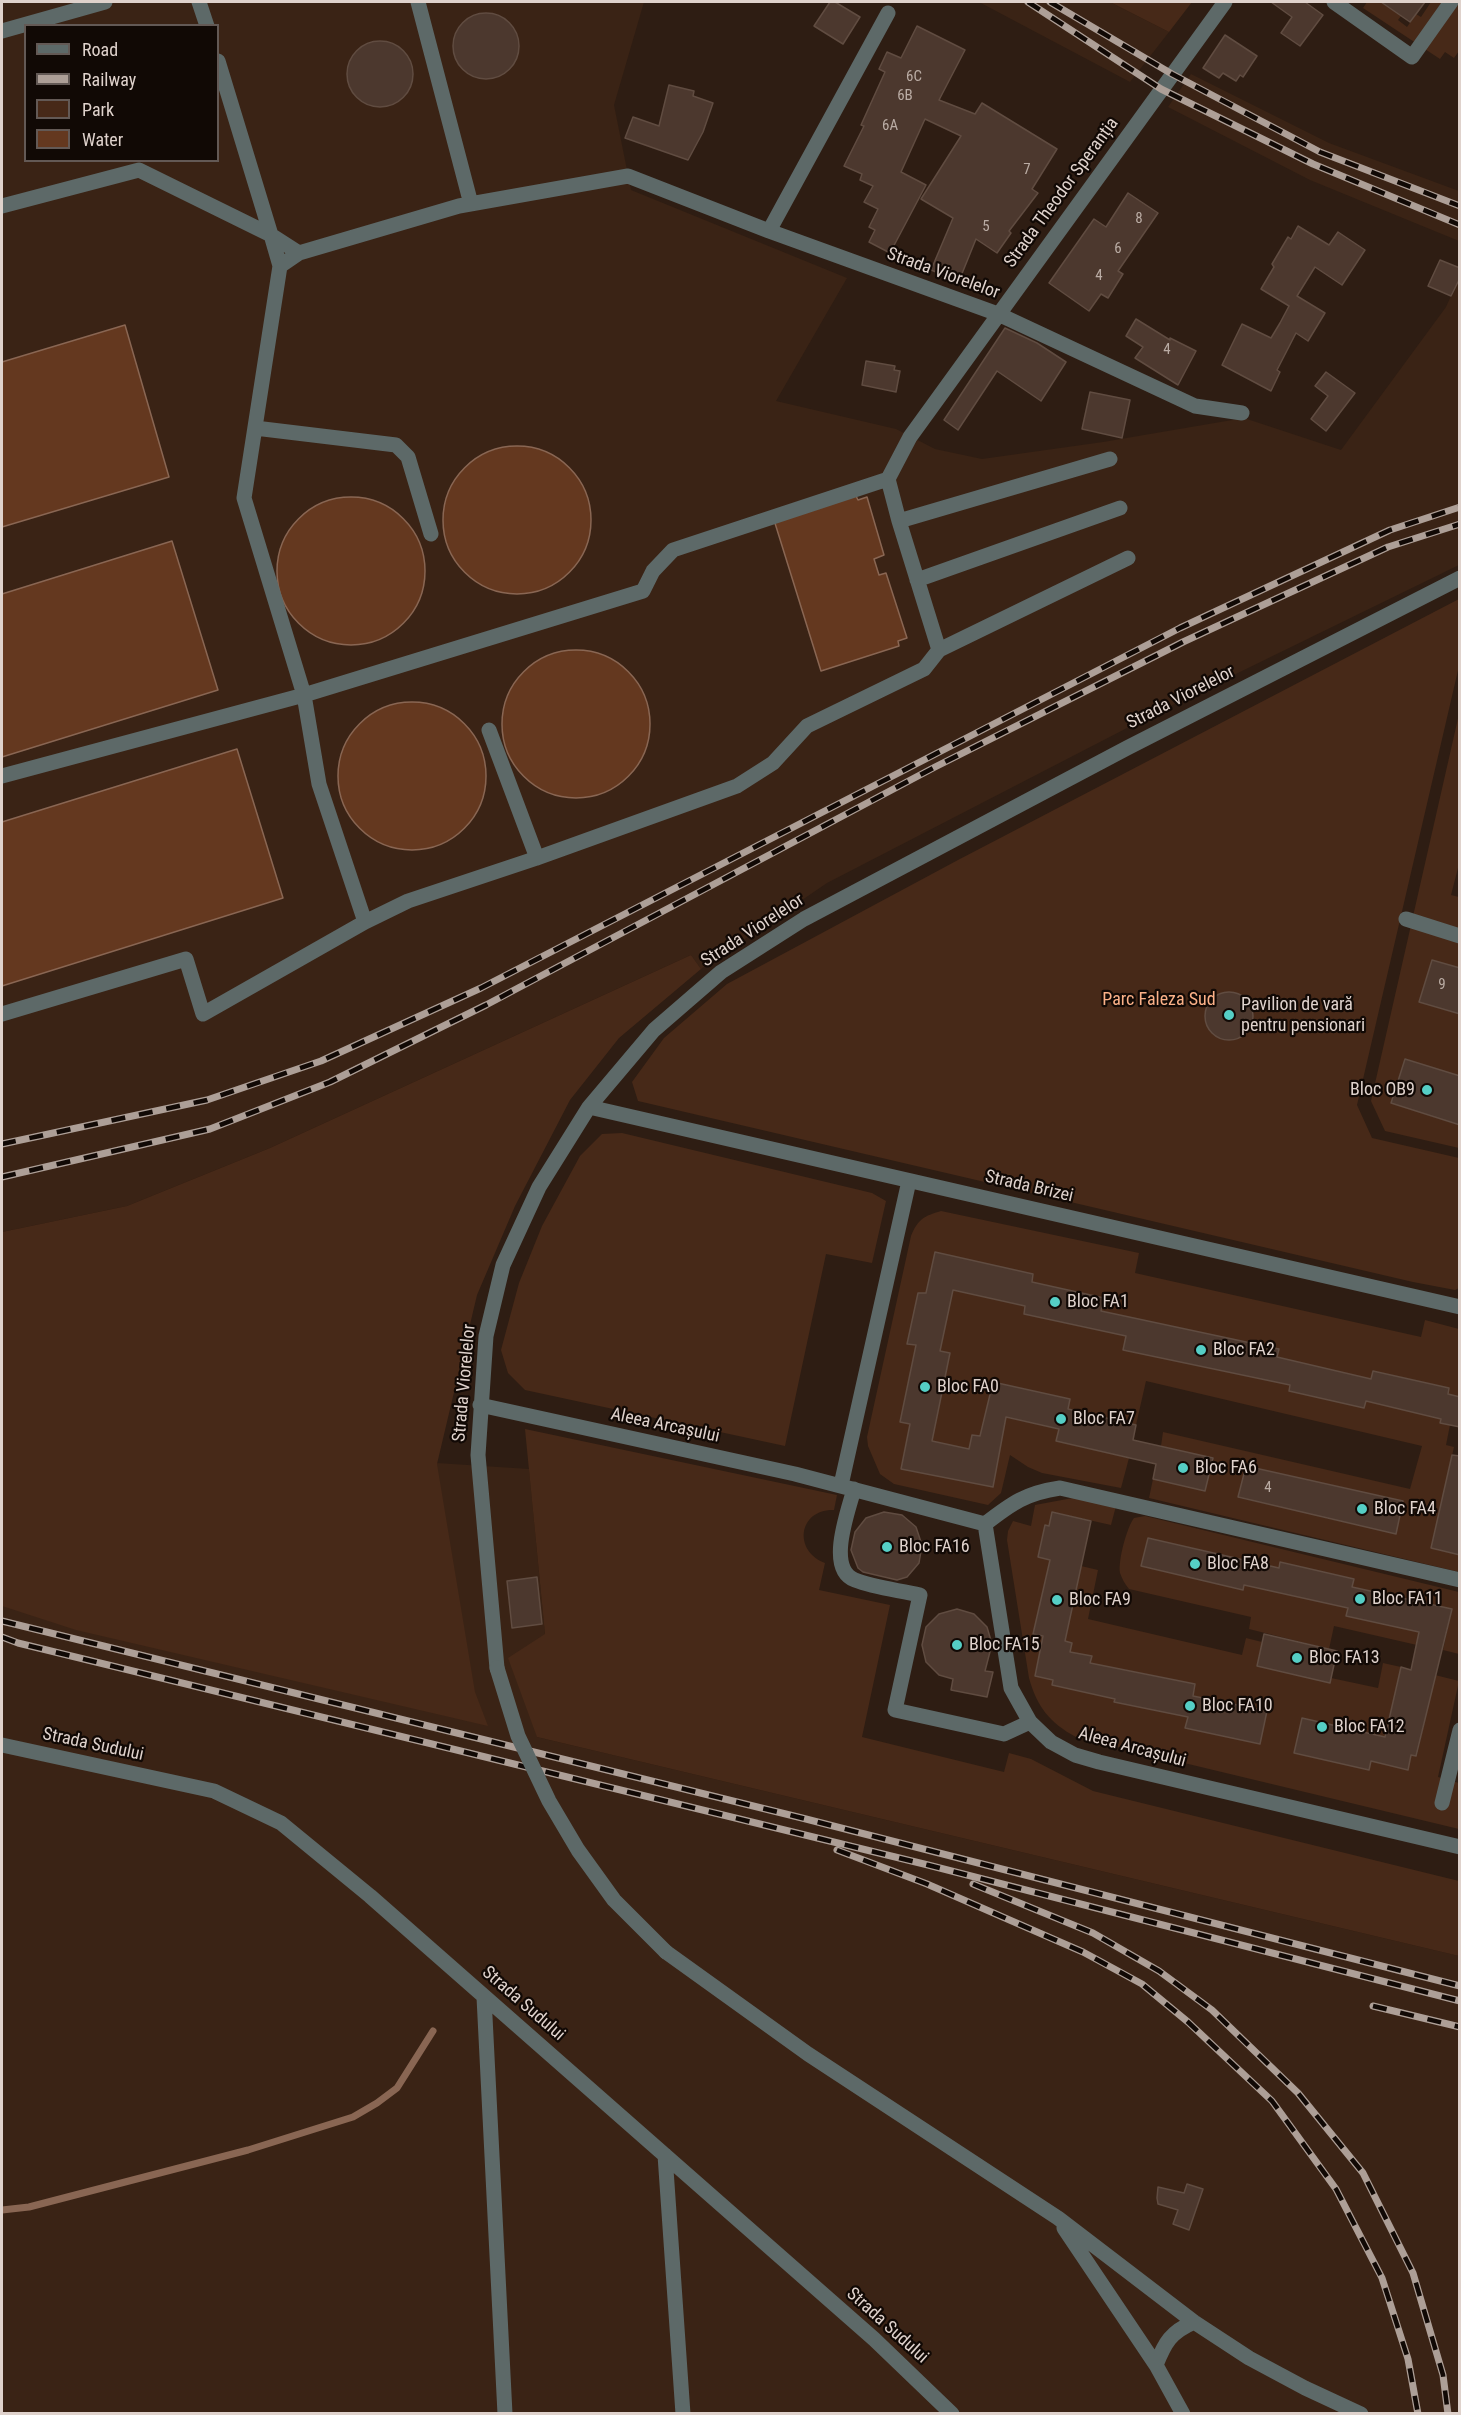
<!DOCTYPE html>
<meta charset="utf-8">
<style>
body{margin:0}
#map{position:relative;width:1461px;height:2415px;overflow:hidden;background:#2e1d13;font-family:"Roboto Condensed",sans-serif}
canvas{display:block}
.frame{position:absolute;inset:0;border:3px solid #dfd2cc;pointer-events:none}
.legend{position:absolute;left:24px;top:24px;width:195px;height:138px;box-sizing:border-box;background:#110905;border:2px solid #635955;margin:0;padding:8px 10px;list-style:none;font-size:18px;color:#dfd2cc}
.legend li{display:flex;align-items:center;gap:12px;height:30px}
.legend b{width:30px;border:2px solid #635955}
</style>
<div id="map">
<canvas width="1461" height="2415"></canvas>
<div class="frame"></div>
<ul class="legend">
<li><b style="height:8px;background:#5d6968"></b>Road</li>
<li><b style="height:8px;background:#ad9f97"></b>Railway</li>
<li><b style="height:16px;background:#472918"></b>Park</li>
<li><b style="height:16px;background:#64381f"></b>Water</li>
</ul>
</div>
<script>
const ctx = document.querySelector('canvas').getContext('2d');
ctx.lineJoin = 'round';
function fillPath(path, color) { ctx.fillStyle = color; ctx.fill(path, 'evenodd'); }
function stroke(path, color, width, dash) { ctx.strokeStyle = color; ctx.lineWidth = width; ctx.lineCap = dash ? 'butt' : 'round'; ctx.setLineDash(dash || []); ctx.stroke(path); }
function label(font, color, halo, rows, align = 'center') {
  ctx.font = font + ' "Roboto Condensed",sans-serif'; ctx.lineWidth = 4.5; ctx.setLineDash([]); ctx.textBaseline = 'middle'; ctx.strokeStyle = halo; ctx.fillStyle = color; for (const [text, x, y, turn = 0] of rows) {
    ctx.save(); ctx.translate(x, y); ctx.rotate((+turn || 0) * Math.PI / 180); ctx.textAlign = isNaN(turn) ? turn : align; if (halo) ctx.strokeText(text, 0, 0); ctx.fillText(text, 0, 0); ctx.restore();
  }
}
fillPath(new Path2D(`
 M2,2H644L614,105L631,190L847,278L776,401L896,429L935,449L982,459L1103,442L1244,418L1341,450L1446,307L1459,278V565L1158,712L827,883L701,969L691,955L270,1148L127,1206L2,1232ZM26,26H218V160H26Z
 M979,2H1110L1169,32L1130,82Z
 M1191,74L1329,143L1459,191V241L1310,180L1168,107Z
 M2,1367L437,1463L529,1469L545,1634L537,1737L1459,1956V2413L2,2414Z`), '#3a2315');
fillPath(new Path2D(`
 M1110,2H1192L1169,32Z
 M1367,2H1381L1401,16L1398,20L1407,27L1416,14L1421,17L1431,2H1459V51L1454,58L1445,52L1440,59L1363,8Z
 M1459,599V666L1357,1105L1372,1138L1459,1158V1288L1455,1290L1413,1282L638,1101L632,1082L664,1038L727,984L958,860Z
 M1459,714V864L1451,895L1459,897V968L1432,960L1419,1002L1459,1014V1076L1405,1059L1391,1103L1459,1125V1148L1385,1131L1371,1101Z
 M691,955L701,969L619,1038L570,1100L515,1206L477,1295L437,1464L475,1692L488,1726L76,1630L2,1606V1232L127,1206L270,1148Z
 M622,1133L872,1193L886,1201L872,1263L826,1254L785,1446L525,1390L508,1373L501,1350L519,1283L542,1226L580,1156L602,1134Z
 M941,1211L1139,1253L1135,1273L1421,1337L1425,1320L1459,1329V1397L1448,1394L1449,1388L1374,1371L1371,1379L1295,1362L1289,1390L1364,1408L1366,1401L1441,1419L1440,1423L1450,1425L1446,1445L1454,1447L1431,1548L1459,1555V1572L1149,1498L1153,1479L1212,1458L1161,1446L1163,1432L1410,1489L1422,1446L1146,1381L1136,1425L1068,1409L1070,1399L993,1382L986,1413L1059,1429L1056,1441L1129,1458L1121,1488L1042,1473L1028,1467L1010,1455L1001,1493L988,1505L894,1484L880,1474L868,1446L867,1437L911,1236C918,1219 924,1216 941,1211ZM935,1253L1033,1274L1032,1282L1104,1298L1097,1330L1024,1314L1025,1306L953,1290L940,1351L950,1353L932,1441L969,1449L972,1435L1002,1440L901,1469L910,1424L900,1422L916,1345L908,1344L918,1293H926ZM1124,1350H1279L1271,1381ZM1246,1466L1298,1478L1291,1509L1239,1498ZM1328,1484L1403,1502L1396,1533L1321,1517Z
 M525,1429L837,1495L834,1510C798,1509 793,1551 825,1563L819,1590L890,1605L862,1737L1004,1772L1009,1753L1031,1759L1093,1791L1459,1881V1956L537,1737L508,1658L545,1634Z
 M1078,1497L1116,1506L1111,1525L1053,1512L1049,1526L1045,1525L1038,1557L1050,1560L1033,1634L1043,1636L1035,1676L1053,1680L1052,1685L1084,1691L1091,1657L1070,1652L1072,1643L1065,1641L1081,1566L1098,1570L1088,1619L1242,1655L1246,1638L1262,1642L1257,1666L1329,1682L1331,1678L1378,1688L1383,1663L1401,1667L1385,1737L1302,1718L1294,1753L1369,1770L1371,1761L1408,1769L1411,1755H1417L1435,1675L1459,1681L1438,1777L1459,1783V1829L1076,1737C1050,1723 1037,1707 1029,1678L1007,1540L1008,1531L1013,1521L1031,1526L1035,1505ZM1121,1669L1195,1684L1193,1696L1266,1710L1260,1743L1186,1728L1188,1717L1115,1702Z
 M1145,1516L1459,1592V1654L1443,1650L1452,1609L1352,1587L1354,1579L1280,1562L1274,1591L1348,1608L1346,1616L1419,1632L1417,1645L1334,1626L1329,1649L1249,1629L1251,1617L1129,1589C1125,1584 1122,1579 1120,1573C1118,1560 1127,1527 1134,1518ZM1148,1538L1249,1561L1243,1589L1141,1566Z`), '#472918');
const water = new Path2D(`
 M125,325L169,477L2,527V362Z
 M443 520a74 74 0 1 1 148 0a74 74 0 1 1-148 0Z
 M855,494L858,500L867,497L884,555L874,559L879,575L886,573L907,638L898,641L899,646L821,671L774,520Z
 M277 571a74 74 0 1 1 148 0a74 74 0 1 1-148 0Z
 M172,541L218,690L2,757V594Z
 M502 724a74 74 0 1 1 148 0a74 74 0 1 1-148 0Z
 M338 776a74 74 0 1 1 148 0a74 74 0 1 1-148 0Z
 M237,749L283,898L2,986V822Z`);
fillPath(water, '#64381f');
stroke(water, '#896653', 1.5);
stroke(new Path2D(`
 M2,2210L29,2207L248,2150L353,2117L377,2103L397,2088L433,2031`), '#896653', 7);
const building = new Path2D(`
 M830,2H835L860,17L843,44L814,26Z
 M1271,2H1305L1323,15L1300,46L1281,33L1292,17Z
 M1381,2H1425L1410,22Z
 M453 46a33 33 0 1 1 66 0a33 33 0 1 1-66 0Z
 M917,26L965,50L939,100L975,114L982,103L1057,149L1032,189L1038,193L1009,231L1011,233L997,253L976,239L959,281L931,270L953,218L921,199L961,136L925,119L901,172L926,185L890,253L869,242L875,230L869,227L878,209L864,202L873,186L860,180L862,174L844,166L864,126L861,125L885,72L879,69L887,52L901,58Z
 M1225,35L1257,56L1243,77L1240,75L1236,81L1223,73L1219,78L1203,68Z
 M347 74a33 33 0 1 1 66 0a33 33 0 1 1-66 0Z
 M669,85L694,91L693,96L713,103L703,132L688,160L625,138L633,117L659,126Z
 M1128,193L1158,213L1118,271L1123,274L1108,298L1101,294L1089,311L1049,283L1094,219L1106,227Z
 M1298,226L1329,245L1338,232L1365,250L1342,285L1315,267L1297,296L1325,313L1308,341L1296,333L1277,370L1280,372L1271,391L1222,365L1242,324L1271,338L1280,323L1289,306L1261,289L1274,267L1272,264L1288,237L1291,239Z
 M1440,260L1460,268V278L1451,296L1428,286Z
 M1136,319L1170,340V338L1196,351L1178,385L1135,358L1143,347L1126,336Z
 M1005,328L1037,343L1066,362L1041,401L997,371L958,430L944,420Z
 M866,361L895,366L894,370L900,371L896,392L862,385Z
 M1326,372L1355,393L1326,431L1311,419L1328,396L1315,386Z
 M1090,392L1130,400L1122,438L1082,429Z
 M1432,960L1460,968V1014L1419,1002Z
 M1205 1016a24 24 0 1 1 48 0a24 24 0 1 1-48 0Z
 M1405,1059L1460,1076V1125L1391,1103Z
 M935,1252L1033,1274L1032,1282L1104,1298L1101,1311L1279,1349L1277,1357L1371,1379L1373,1371L1449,1388L1448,1394L1460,1397V1427L1440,1423L1441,1419L1366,1401L1364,1408L1289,1391L1290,1385L1123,1350L1126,1336L1024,1314L1025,1306L953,1290L940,1351L950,1353L932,1441L969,1449L972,1435L980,1436L993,1382L1070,1399L1068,1409L1136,1425L1133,1440L1213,1458L1205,1491L1153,1479L1156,1464L1056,1441L1059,1429L1006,1417L993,1487L901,1469L910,1424L900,1422L916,1345L907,1344L918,1293H926Z
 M1452,1455L1460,1456V1555L1431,1548Z
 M1246,1466L1403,1501L1396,1534L1238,1497Z
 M884,1512L902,1515L916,1527L922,1545L919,1563L907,1577L897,1580L863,1572L858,1568L851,1550L855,1532L866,1518Z
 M1052,1512L1091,1521L1065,1641L1072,1643L1070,1652L1092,1656L1090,1663L1195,1684L1193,1696L1267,1711L1260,1744L1185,1728L1188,1717L1114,1702L1115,1699L1052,1685L1053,1680L1035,1676L1043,1636L1033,1634L1050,1560L1038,1557L1045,1525L1049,1526Z
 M1148,1538L1279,1568L1280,1562L1354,1579L1352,1587L1452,1609L1416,1756L1411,1755L1408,1770L1371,1761L1369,1770L1294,1753L1302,1718L1385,1737L1401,1667L1411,1670L1419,1632L1346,1616L1348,1608L1244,1585L1243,1590L1141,1566Z
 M537,1577L542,1624L512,1628L507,1581Z
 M957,1609L974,1614L987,1627L992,1644L985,1671L993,1672L987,1697L951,1690L953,1679L939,1675L926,1662L922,1645L926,1627L939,1614Z
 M1264,1634L1337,1651L1330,1683L1257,1666Z
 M1187,2184L1203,2189L1189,2230L1173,2224L1178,2210L1158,2204L1157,2198L1158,2187L1184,2193Z`);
fillPath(building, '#4c382e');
stroke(building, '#604c41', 1.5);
stroke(new Path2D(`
 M199,2L207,26
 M418,2L471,204
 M1334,2L1412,57L1451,2
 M2,31L105,2
 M218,61L271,235L299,253L280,266
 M2,206L139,170L271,235L280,266L244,498L304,695L319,784L365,922
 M769,231L888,13
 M299,253L459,206L628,176L769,231L998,314L1195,406L1242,413
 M255,428L396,445L408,457L431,534
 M1110,459L899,521L888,479L910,437L1225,2
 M899,521L939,650
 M917,580L1120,508
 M489,730L537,858
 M2,776L304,695L643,591L653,571L673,550L888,479
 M1406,919L1460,936
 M2,1014L186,959L203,1014L365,922L408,901L537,858L737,786L773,763L807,726L924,669L939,650L1128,558
 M589,1107L1460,1307
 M480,1405L795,1474L985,1524
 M841,1485L909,1181
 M854,1489C848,1512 826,1569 855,1580C875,1588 899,1590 920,1595L895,1710L1004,1734L1030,1722
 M985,1524L1011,1688L1030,1722L1051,1742L1075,1755L1099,1762L1460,1847
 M985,1524C1012,1503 1026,1493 1060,1488L1460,1580
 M497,1668L478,1455L486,1336L503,1265L539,1187L589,1107L654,1030L721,972L804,919L1127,748L1460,578
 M2,1745L214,1791L281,1823L370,1896L874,2339L952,2414
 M1442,1803L1460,1730
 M666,1952L808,2054L1058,2218L1194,2322L1249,2358L1305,2388L1361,2414
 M484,1997L505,2414
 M665,2155L683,2414
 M1064,2228L1156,2365L1183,2414
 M1156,2365C1165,2342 1171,2332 1194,2322`), '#5d6968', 15);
const rail = new Path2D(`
 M1028,2L1161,89L1313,164L1460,225
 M1050,2L1172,74L1320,152L1460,206
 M2,1144L207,1100L321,1061L481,988L1180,628L1390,530L1460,507
 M2,1177L210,1129L330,1082L486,1005L935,767L1183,642L1388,547L1460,524
 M2,1621L802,1818L1460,1986
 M2,1637L18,1643L928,1865L1460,2001
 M837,1850L927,1884L1083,1952L1142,1984L1188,2022L1272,2101L1336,2189L1382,2278L1408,2359L1418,2414
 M973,1884L1093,1933L1159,1971L1212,2010L1298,2093L1363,2173L1413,2273L1443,2375L1448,2414
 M1373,2006L1460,2027`);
stroke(rail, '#ad9f97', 7);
stroke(rail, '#110905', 4.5, [14]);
stroke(new Path2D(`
 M497,1668L518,1736L549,1801L578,1850L614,1900L666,1952`), '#5d6968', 15);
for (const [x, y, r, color] of [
 [1229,1015,6,"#55cec5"],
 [1427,1090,6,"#55cec5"],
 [1055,1302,6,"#55cec5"],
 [1201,1350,6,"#55cec5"],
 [925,1387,6,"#55cec5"],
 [1061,1419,6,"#55cec5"],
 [1183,1468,6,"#55cec5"],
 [1362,1509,6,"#55cec5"],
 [887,1547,6,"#55cec5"],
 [1195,1564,6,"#55cec5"],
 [1360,1599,6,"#55cec5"],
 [1057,1600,6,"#55cec5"],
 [957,1645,6,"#55cec5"],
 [1297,1658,6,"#55cec5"],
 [1190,1706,6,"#55cec5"],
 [1322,1727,6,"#55cec5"]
]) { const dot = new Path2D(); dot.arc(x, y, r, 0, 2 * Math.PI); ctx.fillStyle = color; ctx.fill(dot); stroke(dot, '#110905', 2); }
label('15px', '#baaca4', null, [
 ["6C",914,77],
 ["6B",905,96],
 ["6A",890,126],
 ["7",1027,170],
 ["8",1139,219],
 ["5",986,227],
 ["6",1118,249],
 ["4",1099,276],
 ["4",1167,350],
 ["9",1442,985],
 ["4",1268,1488]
]);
label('18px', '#dfd2cc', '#110905', [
 ["Strada Theodor Speranția",1062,193,-54],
 ["Strada Viorelelor",943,274,20],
 ["Strada Viorelelor",1181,698,-27],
 ["Strada Viorelelor",753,931,-33],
 ["Strada Brizei",1029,1187,13],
 ["Strada Viorelelor",465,1383,-85],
 ["Aleea Arcașului",665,1426,12],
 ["Strada Sudului",93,1745,12],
 ["Aleea Arcașului",1132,1748,15],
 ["Strada Sudului",523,2004,41],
 ["Strada Sudului",887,2326,42]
]);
label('18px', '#fbb188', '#110905', [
 ["Parc Faleza Sud",1159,1000]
]);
label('18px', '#dfd2cc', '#110905', [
 ["Pavilion de vară",1241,1005],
 ["pentru pensionari",1241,1026],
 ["Bloc OB9",1415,1090,"right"],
 ["Bloc FA1",1067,1302],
 ["Bloc FA2",1213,1350],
 ["Bloc FA0",937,1387],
 ["Bloc FA7",1073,1419],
 ["Bloc FA6",1195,1468],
 ["Bloc FA4",1374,1509],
 ["Bloc FA16",899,1547],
 ["Bloc FA8",1207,1564],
 ["Bloc FA11",1372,1599],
 ["Bloc FA9",1069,1600],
 ["Bloc FA15",969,1645],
 ["Bloc FA13",1309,1658],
 ["Bloc FA10",1202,1706],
 ["Bloc FA12",1334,1727]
], 'left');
</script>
